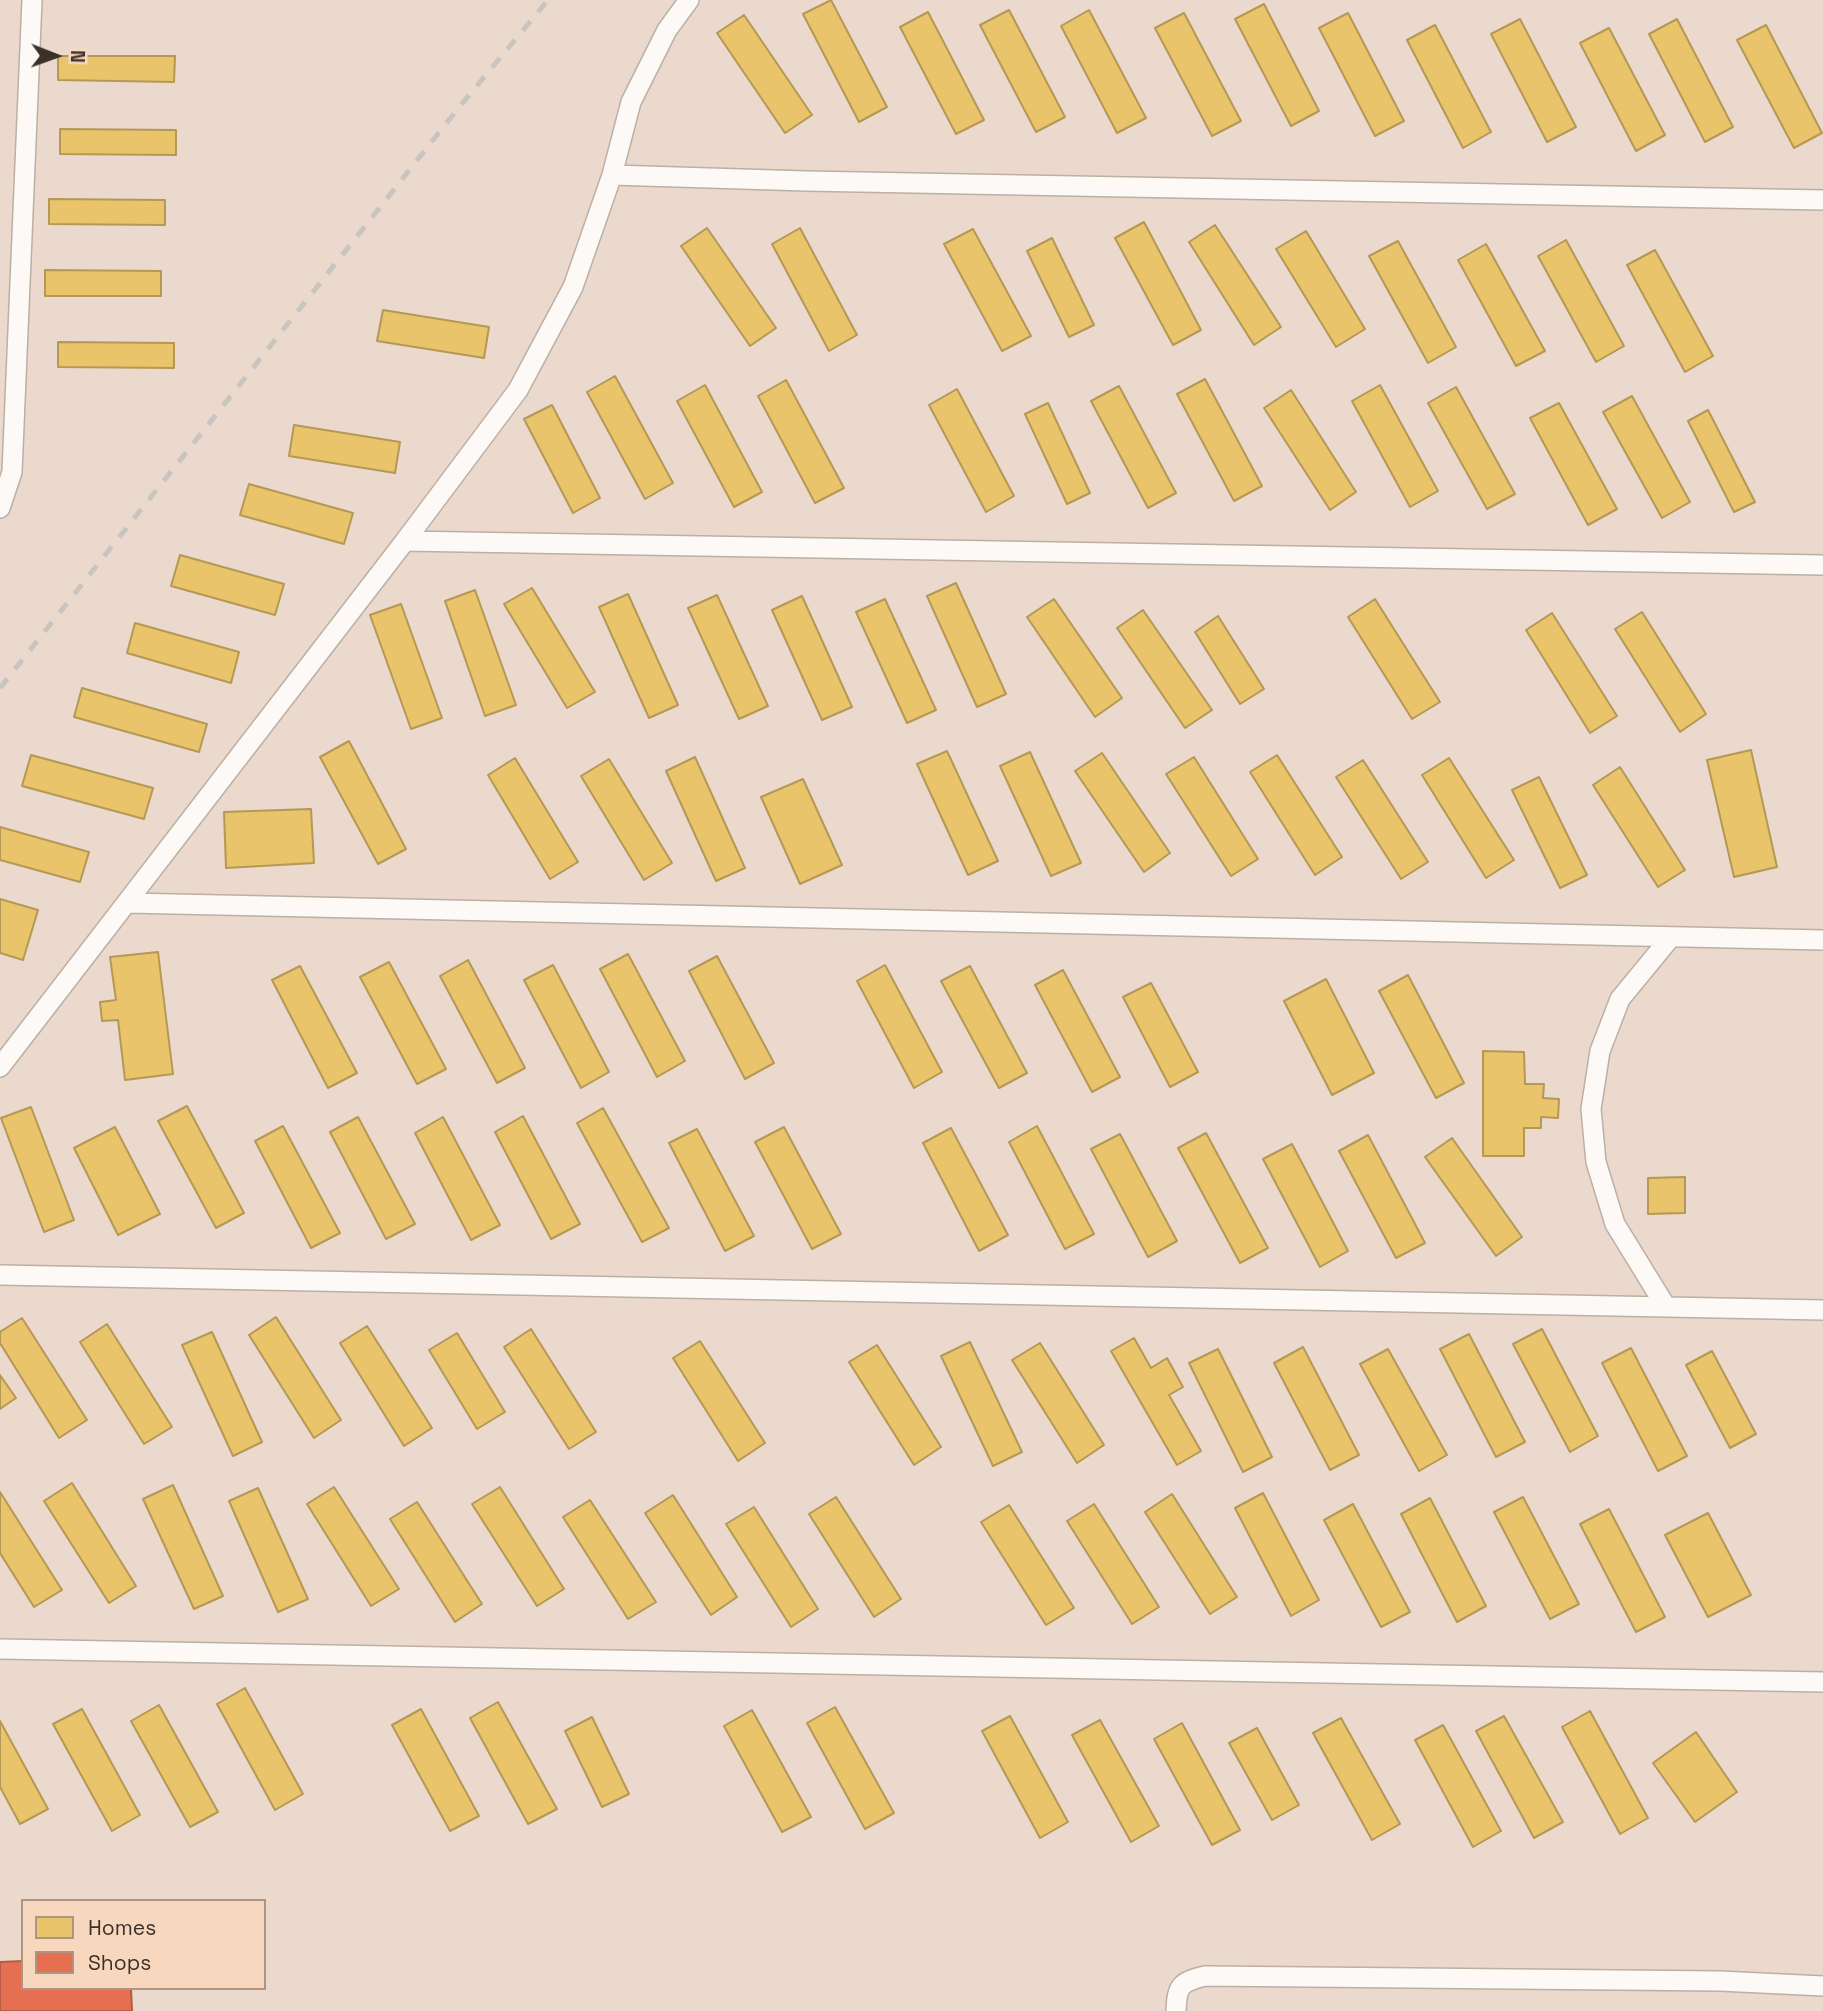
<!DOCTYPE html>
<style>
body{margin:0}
#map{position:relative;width:1823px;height:2011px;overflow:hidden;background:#ead9cc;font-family:"Space Grotesk",sans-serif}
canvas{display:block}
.legend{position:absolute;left:21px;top:1899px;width:245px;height:91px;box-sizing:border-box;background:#f7d8bf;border:2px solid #ad9582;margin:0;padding:9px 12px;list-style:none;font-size:21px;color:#3d3027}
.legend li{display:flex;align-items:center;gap:14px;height:35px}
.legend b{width:35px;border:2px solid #ad9582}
.north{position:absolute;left:21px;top:21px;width:70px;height:70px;-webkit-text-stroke:5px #f7d8bf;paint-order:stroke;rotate:91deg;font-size:19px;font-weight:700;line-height:28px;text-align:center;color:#3d3027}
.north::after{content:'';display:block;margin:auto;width:24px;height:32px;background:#3d3027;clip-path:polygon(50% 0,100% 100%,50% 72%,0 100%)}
</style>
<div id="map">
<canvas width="1823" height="2011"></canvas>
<ul class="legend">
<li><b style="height:19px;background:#e9c46a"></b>Homes</li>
<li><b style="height:19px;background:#e76f51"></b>Shops</li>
</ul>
<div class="north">N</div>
</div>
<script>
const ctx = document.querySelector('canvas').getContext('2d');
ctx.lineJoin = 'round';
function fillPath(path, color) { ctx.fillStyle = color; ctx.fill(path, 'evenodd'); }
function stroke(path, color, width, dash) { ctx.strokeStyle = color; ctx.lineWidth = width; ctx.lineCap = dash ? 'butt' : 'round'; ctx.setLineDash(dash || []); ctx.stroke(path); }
const homes = new Path2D(`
 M831,0L887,107L859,122L803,14Z
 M1264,4L1319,111L1291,126L1235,19Z
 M1009,10L1065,117L1036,132L980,25Z
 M1089,10L1146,118L1117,133L1061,26Z
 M928,12L984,120L956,134L900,27Z
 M1184,13L1241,121L1212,136L1155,28Z
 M1348,13L1404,121L1375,136L1319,28Z
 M744,15L812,115L785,133L717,33Z
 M1520,19L1576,127L1547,142L1491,34Z
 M1677,19L1733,127L1705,142L1649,34Z
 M1435,25L1491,132L1463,148L1407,40Z
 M1766,25L1822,133L1794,148L1737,40Z
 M1609,28L1665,135L1636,151L1580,43Z
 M58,56H175L174,82L58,80Z
 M60,129L176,130V155L60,154Z
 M49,199L165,200V225L49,224Z
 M1144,222L1201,330L1173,345L1115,238Z
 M1215,225L1281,327L1254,345L1189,242Z
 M707,228L776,328L750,346L681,246Z
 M800,228L857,335L829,351L772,244Z
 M973,229L1031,336L1002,351L944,244Z
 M1306,231L1365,329L1336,347L1276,249Z
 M1052,238L1094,325L1069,337L1027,251Z
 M1566,240L1624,346L1596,362L1538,256Z
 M1398,241L1456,347L1428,363L1369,256Z
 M1486,244L1545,351L1516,366L1458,260Z
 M1655,250L1713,356L1685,372L1627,265Z
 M45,270L161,271V296H45Z
 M383,310L489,327L484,358L377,341Z
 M58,342L174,343V368L58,367Z
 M615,376L673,483L645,499L587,392Z
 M1205,379L1262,486L1234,501L1177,394Z
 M786,380L844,488L815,503L758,396Z
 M705,385L762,492L734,507L677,401Z
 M1380,385L1438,491L1410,507L1352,401Z
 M1119,386L1176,493L1148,508L1091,401Z
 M1456,387L1515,494L1487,509L1428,403Z
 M957,389L1014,496L986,512L929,405Z
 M1291,390L1356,492L1330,510L1264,408Z
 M1632,396L1690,502L1662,518L1603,412Z
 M1048,403L1090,493L1067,504L1025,414Z
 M1559,403L1617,509L1588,525L1530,418Z
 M552,405L600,498L573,513L524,419Z
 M1708,410L1755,502L1734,512L1688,421Z
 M294,425L400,442L395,473L289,456Z
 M249,484L353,513L344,544L240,515Z
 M180,555L284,584L275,615L171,586Z
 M956,583L1006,694L977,707L927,596Z
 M532,588L595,692L567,708L504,604Z
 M475,590L516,705L485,716L445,601Z
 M628,594L678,705L649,718L599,607Z
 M717,595L768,706L739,719L688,608Z
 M802,596L852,707L822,720L772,610Z
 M885,599L936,710L907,723L856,612Z
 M1054,599L1122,698L1095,717L1027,617Z
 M1375,599L1440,702L1412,719L1348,617Z
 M401,604L442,718L411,729L370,615Z
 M1143,610L1212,710L1185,728L1117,628Z
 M1642,612L1706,714L1680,732L1615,629Z
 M1552,613L1617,716L1590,733L1526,630Z
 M1218,616L1264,689L1240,704L1195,632Z
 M135,623L239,652L231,683L127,653Z
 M82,688L207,724L199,752L74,717Z
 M349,741L406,849L378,864L320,757Z
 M1751,750L1777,867L1734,877L1707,760Z
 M947,751L998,861L968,875L917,764Z
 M1030,752L1081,863L1051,876L1000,766Z
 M1102,753L1170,853L1144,872L1075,771Z
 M31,755L153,788L144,819L22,786Z
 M1277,755L1342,857L1315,875L1250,772Z
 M695,757L745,868L716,881L666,771Z
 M1194,757L1258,859L1231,876L1166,774Z
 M515,758L578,862L550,879L488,775Z
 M1449,758L1514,860L1486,878L1422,775Z
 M609,759L672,863L644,880L581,776Z
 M1363,760L1428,862L1401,879L1336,777Z
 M1620,767L1685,870L1658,887L1593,785Z
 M1539,777L1587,875L1560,888L1512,790Z
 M803,779L842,865L800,884L761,797Z
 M311,809L314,863L226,868L224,812Z
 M0,827L89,852L80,882L0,860Z
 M0,899L38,910L23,960L0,953Z
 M158,952L173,1074L125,1080L118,1020L102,1021L100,1002L116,1000L110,957Z
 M628,954L685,1061L657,1077L600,969Z
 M717,956L774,1063L745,1079L689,971Z
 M468,960L525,1068L497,1083L440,976Z
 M389,962L446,1069L417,1084L360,977Z
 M553,965L609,1072L581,1088L524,980Z
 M885,965L942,1072L914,1088L857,981Z
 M300,966L357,1073L328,1088L272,980Z
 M970,966L1027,1073L999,1088L941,981Z
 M1063,970L1120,1077L1092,1092L1035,985Z
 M1408,975L1464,1083L1436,1098L1379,991Z
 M1326,979L1374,1073L1332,1095L1284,1001Z
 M1151,983L1198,1072L1170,1087L1123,997Z
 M1483,1051L1524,1052L1525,1084H1544L1543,1098L1559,1099L1558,1118L1541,1117V1128H1524V1156H1483Z
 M187,1106L244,1213L216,1228L158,1121Z
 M31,1107L74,1220L44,1232L1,1118Z
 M603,1108L669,1228L642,1242L577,1123Z
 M523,1116L580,1224L551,1239L495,1132Z
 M358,1117L415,1224L386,1239L330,1132Z
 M443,1117L500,1225L471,1240L415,1133Z
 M283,1126L340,1233L311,1248L255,1141Z
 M1037,1126L1094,1234L1065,1249L1009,1142Z
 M115,1127L160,1214L118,1235L74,1148Z
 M784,1127L841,1234L812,1249L755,1142Z
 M951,1128L1008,1235L979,1251L923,1143Z
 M697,1129L754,1236L725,1251L669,1143Z
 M1206,1133L1268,1248L1240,1263L1178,1148Z
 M1120,1134L1177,1241L1148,1257L1091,1149Z
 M1368,1135L1425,1243L1396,1258L1339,1151Z
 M1452,1138L1522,1237L1496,1256L1425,1157Z
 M1292,1144L1348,1251L1320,1267L1263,1159Z
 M1685,1177V1213L1648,1214V1178Z
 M276,1317L341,1420L314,1438L249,1335Z
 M22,1318L87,1420L59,1438L0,1343V1332Z
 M107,1324L172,1427L144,1444L80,1342Z
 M367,1326L432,1428L404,1446L340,1343Z
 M531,1329L596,1432L569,1449L504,1347Z
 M1542,1329L1598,1436L1570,1452L1513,1344Z
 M212,1332L262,1442L233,1456L182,1345Z
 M457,1333L505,1412L477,1429L429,1350Z
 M1469,1334L1525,1442L1496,1457L1440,1349Z
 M1134,1338L1151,1368L1167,1358L1183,1387L1169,1395L1201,1451L1177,1465L1111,1351Z
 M700,1341L765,1443L738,1461L673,1358Z
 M970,1342L1022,1452L993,1466L941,1356Z
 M1040,1343L1104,1445L1077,1463L1012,1360Z
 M877,1345L941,1447L914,1465L849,1362Z
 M1303,1347L1359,1455L1330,1470L1274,1363Z
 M1631,1348L1687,1456L1658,1471L1602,1363Z
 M1218,1349L1272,1457L1243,1472L1189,1363Z
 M1388,1349L1447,1455L1419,1471L1360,1364Z
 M1712,1351L1756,1434L1730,1448L1686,1365Z
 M0,1375L16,1398L0,1409Z
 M72,1483L136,1586L109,1603L44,1501Z
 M173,1485L223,1596L194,1609L143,1499Z
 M334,1487L399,1589L371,1606L307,1504Z
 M500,1487L564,1589L537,1606L472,1504Z
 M258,1488L308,1599L278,1612L229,1501Z
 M0,1492L62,1590L34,1607L0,1553Z
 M1263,1493L1319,1600L1291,1616L1235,1508Z
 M1172,1494L1237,1597L1210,1614L1145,1512Z
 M673,1495L737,1597L711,1615L645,1513Z
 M836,1497L901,1599L874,1617L809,1514Z
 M1523,1497L1579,1604L1550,1619L1494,1512Z
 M1430,1498L1486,1606L1457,1622L1401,1514Z
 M590,1500L656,1602L628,1619L563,1517Z
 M417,1502L482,1604L455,1622L390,1519Z
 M1094,1504L1159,1607L1132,1624L1067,1521Z
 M1353,1504L1410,1612L1381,1627L1324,1520Z
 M1009,1505L1074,1608L1046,1625L981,1522Z
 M754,1507L818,1609L791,1627L726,1524Z
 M1609,1509L1665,1617L1636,1632L1580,1524Z
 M1708,1513L1751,1595L1708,1617L1665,1535Z
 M245,1688L303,1794L275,1810L217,1704Z
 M498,1702L557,1809L528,1824L470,1718Z
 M159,1705L218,1812L190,1827L131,1721Z
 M835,1707L894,1813L865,1829L807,1723Z
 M82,1709L140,1815L112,1831L53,1724Z
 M421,1709L479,1816L450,1831L392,1725Z
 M752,1710L811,1817L782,1832L724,1726Z
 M1590,1711L1648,1818L1620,1834L1562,1727Z
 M1010,1716L1068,1822L1040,1838L982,1731Z
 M1504,1716L1563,1822L1534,1838L1476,1731Z
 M592,1717L629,1794L602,1807L565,1731Z
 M1341,1718L1400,1824L1372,1840L1313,1733Z
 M1100,1720L1159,1826L1131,1842L1072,1735Z
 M0,1721L48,1809L20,1824L0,1787Z
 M1182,1723L1240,1830L1212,1845L1154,1739Z
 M1443,1725L1501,1831L1473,1847L1415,1740Z
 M1257,1728L1299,1805L1272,1820L1229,1743Z
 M1696,1732L1737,1792L1695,1822L1653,1763Z`);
fillPath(homes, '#e9c46a');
stroke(homes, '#b59856', 2);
const shops = new Path2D(`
 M23,1961V1988H131L132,2011H0V1962Z`);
fillPath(shops, '#e76f51');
stroke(shops, '#b45c44', 2);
const service = new Path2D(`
 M612,175L631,102L667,30L689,0
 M0,508L12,472L32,0
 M405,541L518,390L573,287L612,175L806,181L1823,200
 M128,903L1823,940
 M0,1067L405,541L1823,565
 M0,1275L1823,1310
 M1666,1307L1615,1224L1596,1162L1591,1109L1600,1051L1620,999L1671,937
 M0,1649L1823,1682
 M1176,2011C1177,1986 1180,1982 1205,1976L1720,1981L1823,1986`);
stroke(service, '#bcafa4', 22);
stroke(service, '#fcf9f7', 19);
stroke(new Path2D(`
 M0,688L456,111L548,0`), '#c9c4c0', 5, [12, 12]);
</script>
